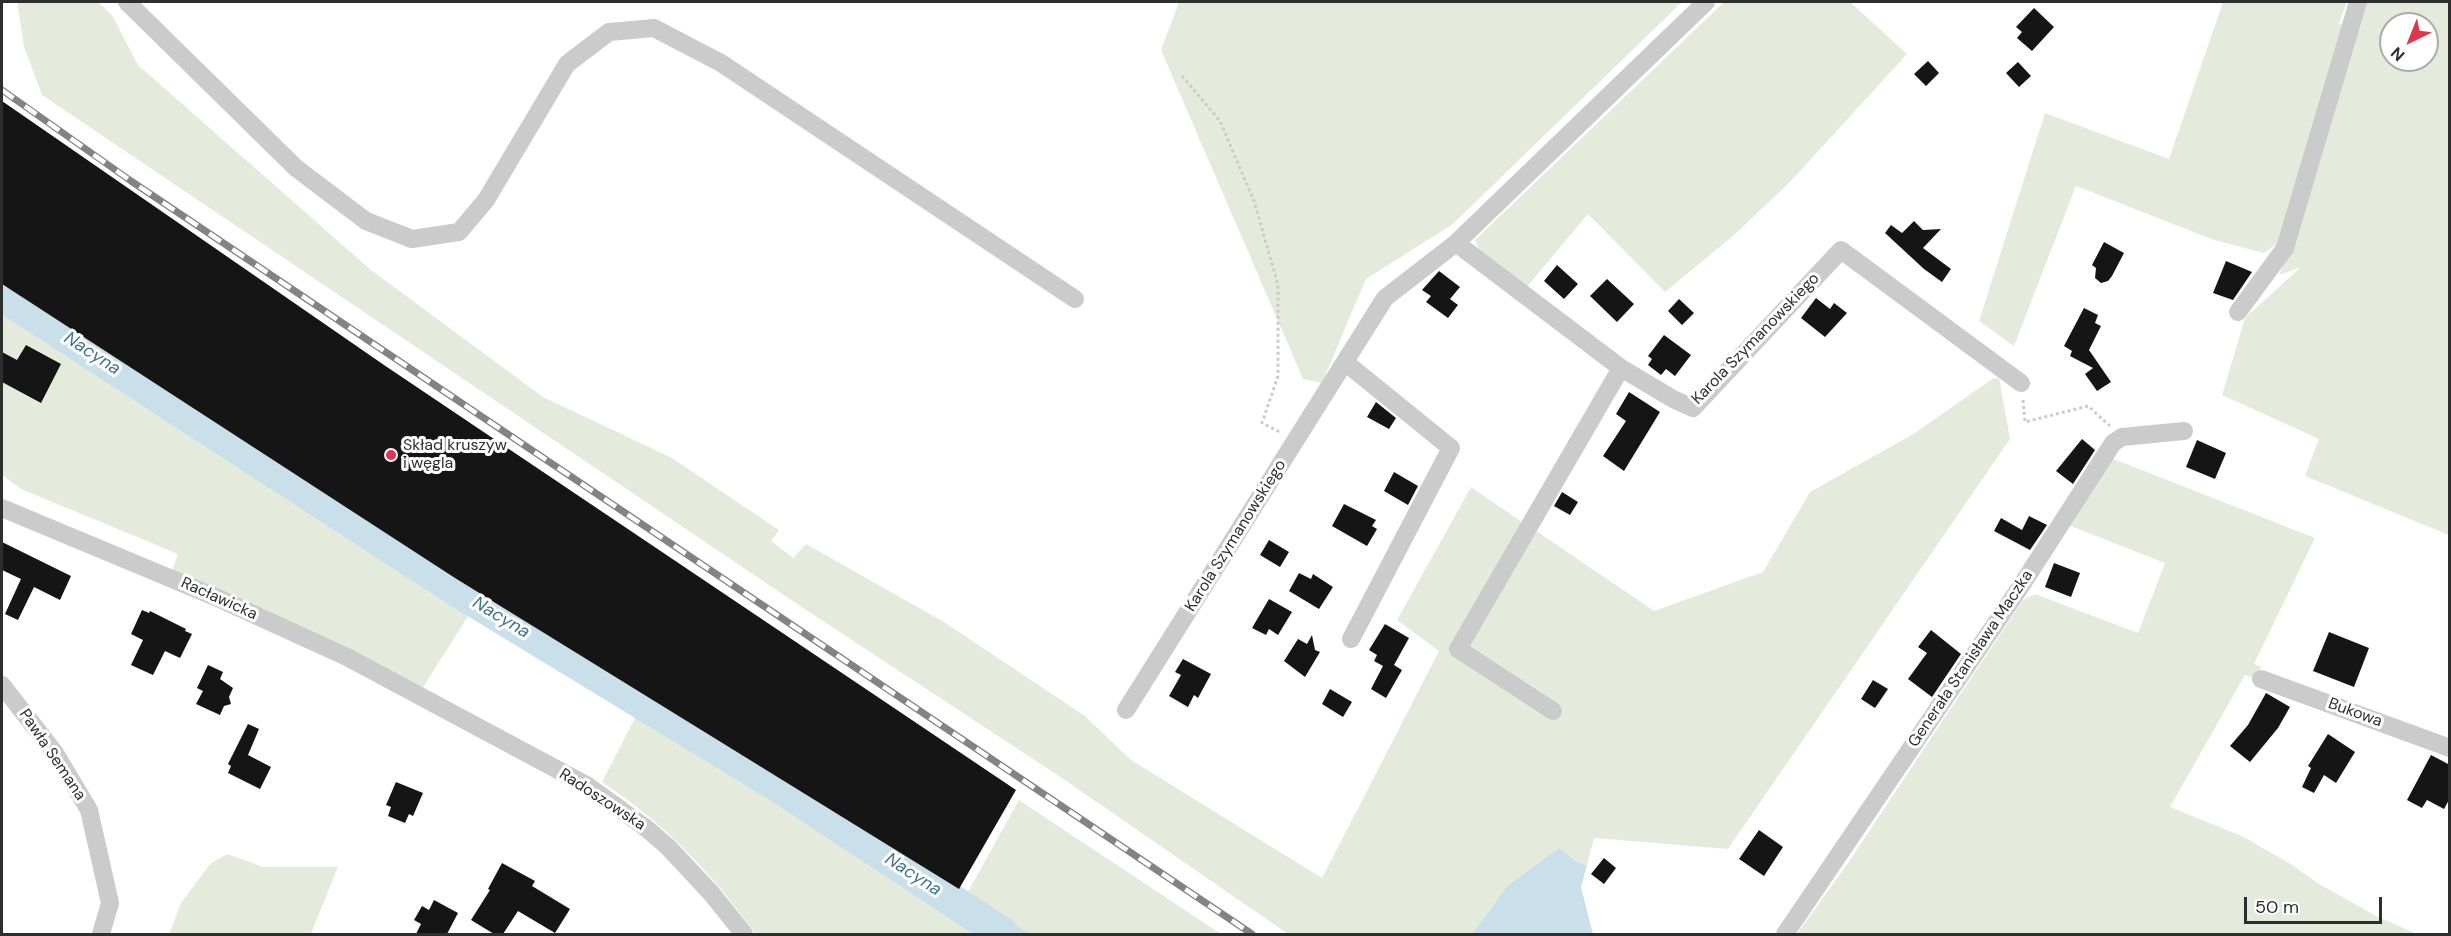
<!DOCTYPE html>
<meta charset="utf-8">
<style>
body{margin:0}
#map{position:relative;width:2451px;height:936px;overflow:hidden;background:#fff;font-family:"DM Sans",sans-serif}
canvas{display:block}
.frame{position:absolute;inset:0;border:3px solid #2e2e2e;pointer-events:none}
.north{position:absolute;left:2379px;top:12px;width:60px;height:60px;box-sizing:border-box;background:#fff;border:2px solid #ababab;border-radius:50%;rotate:223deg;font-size:16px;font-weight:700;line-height:24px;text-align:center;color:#2e2e2e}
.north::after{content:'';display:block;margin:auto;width:21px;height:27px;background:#e0354c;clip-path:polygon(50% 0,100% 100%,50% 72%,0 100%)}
.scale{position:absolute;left:2244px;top:897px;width:138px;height:27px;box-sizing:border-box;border:3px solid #2e2e2e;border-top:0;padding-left:8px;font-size:18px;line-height:21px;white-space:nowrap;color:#2e2e2e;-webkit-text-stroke:4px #fff;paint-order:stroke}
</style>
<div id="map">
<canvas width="2451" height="936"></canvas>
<div class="frame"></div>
<div class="north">N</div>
<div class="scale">50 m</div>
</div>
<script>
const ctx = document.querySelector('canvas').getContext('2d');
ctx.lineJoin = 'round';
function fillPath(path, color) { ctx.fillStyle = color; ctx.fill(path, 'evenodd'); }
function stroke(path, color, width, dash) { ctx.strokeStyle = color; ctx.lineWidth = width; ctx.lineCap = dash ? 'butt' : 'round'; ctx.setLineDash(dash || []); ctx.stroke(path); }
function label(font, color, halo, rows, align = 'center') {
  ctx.font = font + ' "DM Sans",sans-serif'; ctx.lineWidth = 6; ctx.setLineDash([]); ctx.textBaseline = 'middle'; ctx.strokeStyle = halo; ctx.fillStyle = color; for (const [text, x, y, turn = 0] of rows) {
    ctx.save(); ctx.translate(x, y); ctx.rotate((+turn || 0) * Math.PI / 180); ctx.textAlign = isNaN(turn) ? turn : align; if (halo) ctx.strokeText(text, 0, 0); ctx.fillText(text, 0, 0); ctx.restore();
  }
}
fillPath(new Path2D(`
 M17,2H98L112,15L138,65L371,270L543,397L672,458L779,530L771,541L793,558L806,544L944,622L1085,716L1131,760L1322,878L1439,651L1397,620L1471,487L1522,522L1463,648L1535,530L1654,611L1763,572L1810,492L1915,433L1992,379L1999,378L2010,439L1728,849L1594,838L1587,865L1579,863L1559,848L1507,886L1472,934H1288L1059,776L806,610L42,95L24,47Z
 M1179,2H1682L1453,224L1366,279L1322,383L1303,379L1161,50Z
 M1724,2H1850L1907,54L1790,182L1733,236L1665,292L1588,214L1526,288L1481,254L1475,240Z
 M2223,2H2347L2339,23L2356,30L2365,2H2449V535L2305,476L2319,439L2222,395L2245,318L2301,267L2279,275L2298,229L2264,253L2214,240L2076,186L2014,346L1979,321L2045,113L2169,159ZM2391,24H2427V60H2391Z
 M2,302L249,471L472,610L422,689L171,573L178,554L21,489L2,475Z
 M2111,458L2315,538L2254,664L2262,667L2253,678L2245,675L2170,807L2244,837L2292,865L2319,884L2378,917L2417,934H1797L1848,863L2023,600L2035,594L2138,633L2165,563L2068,525Z
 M639,710L942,905L982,934H756C708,870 669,827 602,782Z
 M1019,800L1221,934H1026L966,895Z
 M228,854L263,867H338L311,934H169L181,903L211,863Z`), '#e5ebdc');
fillPath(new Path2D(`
 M1559,848L1579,863L1587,865L1581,887L1593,934H1472L1507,886Z
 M953,890L1030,934H982L942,905Z`), '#c9dfea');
stroke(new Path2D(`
 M2,295L458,591L780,787L1003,934`), '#c9dfea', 33);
fillPath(new Path2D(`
 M2034,8L2054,27L2032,51L2017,38L2022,32L2016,27Z
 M1928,61L1939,73L1926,86L1914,74Z
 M2018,62L2031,76L2019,87L2006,73Z
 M2,101L384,365L1016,790L959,889L455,578L2,284Z
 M1914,221L1923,230L1941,229L1923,248L1951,269L1942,282L1924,269L1885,233L1891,225L1902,233Z
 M2104,242L2124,253L2112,276L2108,281L2101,283L2095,278L2096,268L2092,265Z
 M2226,261L2252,272L2233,300L2213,293Z
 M1557,265L1578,284L1564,299L1544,281Z
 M1439,271L1460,287L1450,299L1458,305L1448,318L1426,302L1431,296L1422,290Z
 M1607,279L1634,304L1617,322L1590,296Z
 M1816,298L1830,309L1834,303L1847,313L1825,337L1801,318Z
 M1679,299L1694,313L1682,325L1668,311Z
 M2084,308L2098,315L2095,323L2101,326L2089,350L2111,382L2097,391L2085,374L2093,368L2070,356L2072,351L2064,346Z
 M1664,335L1691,355L1675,376L1666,369L1661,375L1648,365L1652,359L1648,356Z
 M26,345L61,364L41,403L2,382V352L17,360Z
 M1629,392L1660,412L1624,471L1603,456L1626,421L1616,414Z
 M1376,402L1396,418L1389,429L1367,417Z
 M2082,439L2095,450L2073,484L2056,471Z
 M2197,440L2226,453L2215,479L2186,467Z
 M1394,472L1418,486L1408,505L1384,491Z
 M1562,492L1578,502L1570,515L1554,506Z
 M1344,504L1376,520L1372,526L1377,529L1367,546L1332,526Z
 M2029,516L2047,525L2030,550L1994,531L2001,518L2022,530Z
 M1269,540L1289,552L1280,567L1260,555Z
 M2,542L71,576L60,600L34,587L18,620L5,614L21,579L2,570Z
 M2054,563L2080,573L2071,597L2045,587Z
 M1299,573L1311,579L1313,574L1333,587L1319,609L1289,591Z
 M1269,599L1292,612L1278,635L1269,629L1266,635L1252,628Z
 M142,610L149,613L150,611L186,629L185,631L192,634L180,658L165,651L153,675L131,665L143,640L131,634Z
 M1385,624L1409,638L1394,665L1402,670L1386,698L1371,689L1383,666L1374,661L1377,655L1369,650Z
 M1931,630L1961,654L1932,697L1908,679L1927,653L1918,647Z
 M2329,632L2369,648L2354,687L2313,671Z
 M1312,635L1315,650L1320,652L1305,677L1284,661L1298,639L1307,644Z
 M1183,659L1211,674L1198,698L1194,695L1188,707L1169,696L1181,675L1175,672Z
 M208,665L223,672L220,679L233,688L229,697L231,704L224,706L220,715L196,704L203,691L197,688Z
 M1873,680L1888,689L1875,708L1861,699Z
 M1330,689L1352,702L1343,717L1322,704Z
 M2266,693L2290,707L2278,728L2250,762L2230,746L2248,725Z
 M248,724L259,729L248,755L271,767L260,789L228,773L231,766L228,764Z
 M2328,734L2355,752L2336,783L2324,775L2314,793L2302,787L2311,768L2308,766Z
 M2431,755L2450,765V798L2444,809L2427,800L2422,808L2407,800Z
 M396,782L423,793L413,816L409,814L405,823L388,816L391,807L386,805Z
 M1759,830L1783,847L1764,876L1739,859Z
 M1604,858L1616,868L1604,884L1591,874Z
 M502,863L535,881L532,886L570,909L555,933L518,911L503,934H494L471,920L490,890L488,889Z
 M434,900L458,913L447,934H416L421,924L414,920L422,906L429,910Z`), '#151515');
stroke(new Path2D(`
 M1182,76L1220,121L1254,201L1278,285V376L1262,423L1280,432
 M2023,400L2025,422L2088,406L2110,426`), '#cbcbcb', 3, [3, 3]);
stroke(new Path2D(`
 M127,2L296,168L366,221L412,239L459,232L486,200L567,64L609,32L654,28L721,63L1075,299
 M1456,243L1621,368L1673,399L1693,408L1841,250L2021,383
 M2238,312L2285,248L2358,2
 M1346,363L1451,448L1351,639
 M2,508L220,599L347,657L588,786L646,828L668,847L711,893L744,934
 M2261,679L2450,748
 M2,685L55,753L89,810L110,903L101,934
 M1126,710L1385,298L1456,243L1706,2
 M1553,711L1458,649L1621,368
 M1785,934L2019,589L2113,443L2122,437L2184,431`), '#cbcbcb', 18);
const rail = new Path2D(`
 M2,90L131,181L1252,934`);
stroke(rail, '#838383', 7);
stroke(rail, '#fff', 4.5, [14]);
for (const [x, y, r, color] of [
 [391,455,6,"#e0354c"]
]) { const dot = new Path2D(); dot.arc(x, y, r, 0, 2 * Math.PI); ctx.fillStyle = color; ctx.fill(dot); stroke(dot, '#fff', 2); }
label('16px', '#2e2e2e', '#fff', [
 ["Karola Szymanowskiego",1756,339,-46],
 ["Karola Szymanowskiego",1236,536,-58],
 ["Racławicka",219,599,24],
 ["Generała Stanisława Maczka",1971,659,-56],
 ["Bukowa",2355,713,20],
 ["Pawła Semana",52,755,56],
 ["Radoszowska",602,800,33]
]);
label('16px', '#2e2e2e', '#fff', [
 ["Skład kruszyw",403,446],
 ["i węgla",403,464]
], 'left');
label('italic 18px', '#3e748e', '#fff', [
 ["Nacyna",92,354,33],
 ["Nacyna",501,618,31],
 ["Nacyna",913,875,33]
]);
</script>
